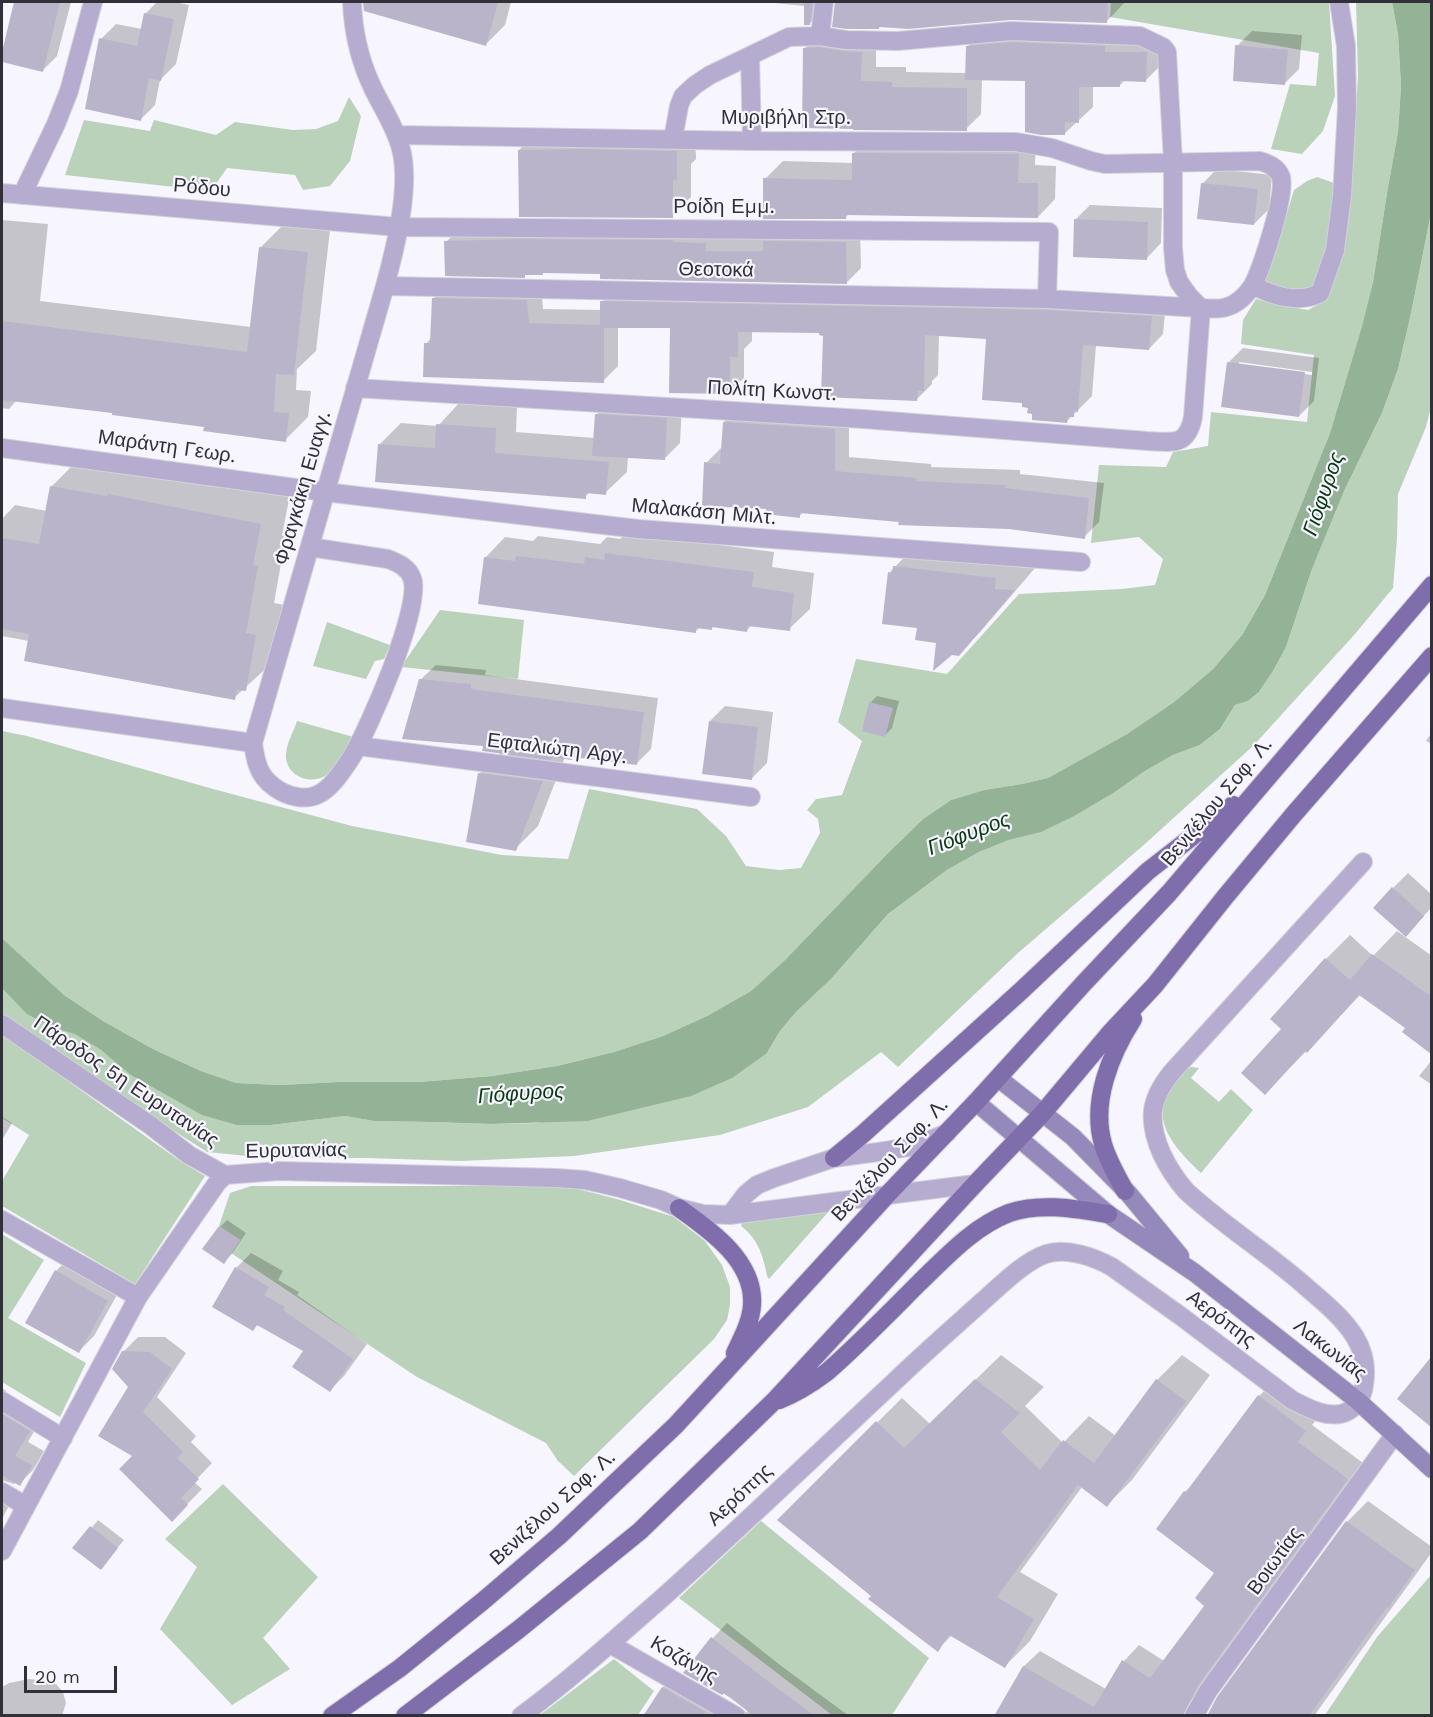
<!DOCTYPE html>
<meta charset="utf-8">
<style>
body{margin:0}
#map{position:relative;width:1433px;height:1717px;overflow:hidden;background:#f7f5fe;font-family:"Work Sans",sans-serif}
canvas{display:block}
.frame{position:absolute;inset:0;border:3px solid #312f38;pointer-events:none}
.scale{position:absolute;left:24px;top:1666px;width:93px;height:27px;box-sizing:border-box;border:3px solid #312f38;border-top:0;padding-left:8px;font-size:18px;line-height:21px;white-space:nowrap;color:#312f38;-webkit-text-stroke:4px #f7f5fe;paint-order:stroke}
</style>
<div id="map">
<canvas width="1433" height="1717"></canvas>
<div class="frame"></div>
<div class="scale">20 m</div>
</div>
<script>
const ctx = document.querySelector('canvas').getContext('2d');
ctx.lineJoin = 'round';
function fillPath(path, color) { ctx.fillStyle = color; ctx.fill(path, 'evenodd'); }
function stroke(path, color, width, dash) { ctx.strokeStyle = color; ctx.lineWidth = width; ctx.lineCap = dash ? 'butt' : 'round'; ctx.setLineDash(dash || []); ctx.stroke(path); }
function label(font, color, halo, rows, align = 'center') {
  ctx.font = font + ' "Work Sans",sans-serif'; ctx.lineWidth = 4.5; ctx.setLineDash([]); ctx.textBaseline = 'middle'; ctx.strokeStyle = halo; ctx.fillStyle = color; for (const [text, x, y, turn = 0] of rows) {
    ctx.save(); ctx.translate(x, y); ctx.rotate((+turn || 0) * Math.PI / 180); ctx.textAlign = isNaN(turn) ? turn : align; if (halo) ctx.strokeText(text, 0, 0); ctx.fillText(text, 0, 0); ctx.restore();
  }
}
fillPath(new Path2D(`
 M1111,2H1329L1335,96L1323,131L1302,154L1271,149L1290,84L1316,86L1319,53L1110,17Z
 M1356,2H1392L1398,34L1401,86L1398,132L1388,187L1373,282L1362,326L1330,433L1265,595L1242,635L1213,669L1174,702L1127,734L1048,778L1022,784L984,790L951,800L923,819L889,852L786,959L751,991L707,1016L663,1036L614,1052L557,1066L492,1076L419,1082H339L280,1085L236,1083L201,1071L153,1049L103,1021L64,995L2,938V731L27,736L213,789L352,826L502,855L568,859L589,789L697,809L726,836L746,866L779,870L801,868L820,833L818,819L807,810L816,799L842,795L862,741L838,722L856,659L947,674L1019,594L1122,589L1155,585L1163,559L1139,537L1091,543L1099,465L1166,467L1173,452L1208,446L1211,412L1307,422L1314,355L1241,344L1243,320L1256,299L1274,304L1308,310L1322,302L1338,267L1351,194L1358,76Z
 M349,97L361,116L350,161L330,186L303,190L295,175L227,168L211,191L65,175L84,120L150,131L154,120L216,135L235,122L293,130L316,129L338,121Z
 M1317,177L1334,183C1332,220 1332,259 1310,290L1293,293L1260,284L1279,239L1294,190L1307,181Z
 M1431,213V407L1426,427L1398,494L1397,538L1393,588L1355,634L1253,746L1146,843L1018,953L898,1067L881,1052L808,1107L720,1135L574,1156L461,1161L367,1158H268L207,1152L143,1111L2,1015V988L52,1027L75,1033L101,1050L271,1125L345,1116L374,1121L431,1122L491,1124L537,1123L767,1053L780,1031L796,1012L831,979L888,914L947,870L979,852L1115,792L1145,771L1173,755L1200,745L1220,729L1235,705L1248,701L1259,692L1273,671L1286,647L1312,569L1345,489L1382,413L1398,369L1410,318Z
 M440,610L524,620L518,679L401,667Z
 M327,622L390,645L384,659L375,661L366,679L313,666Z
 M297,721L350,736L356,739C349,748 334,771 325,776C308,786 284,774 286,753C287,742 294,731 297,721Z
 M2,1034L180,1161L205,1176L135,1284L2,1206V1181L29,1135L2,1118Z
 M1191,1067L1199,1068L1191,1078L1219,1102L1231,1089L1253,1110L1201,1173C1180,1153 1154,1128 1165,1096C1168,1087 1177,1077 1182,1068Z
 M251,1186H566L617,1199L674,1217L705,1241L722,1265L730,1287V1305L727,1320L714,1339L574,1476L558,1461L546,1443L417,1377L231,1253L240,1240L219,1226L230,1193Z
 M830,1210L769,1279L767,1276C763,1255 758,1239 741,1226L742,1223Z
 M2,1234L44,1260L8,1318L86,1363L60,1417L2,1382Z
 M223,1484L318,1577L263,1638L290,1669L232,1705L160,1629L197,1567L165,1539Z
 M761,1521L929,1658L892,1715H832L679,1598Z
 M1431,1575V1715H1325L1377,1637Z
 M614,1659L654,1691L638,1715H540Z`), '#bad2ba');
fillPath(new Path2D(`
 M1392,2H1431V213L1410,318L1398,369L1382,413L1345,489L1312,569L1286,647L1273,671L1259,692L1248,701L1235,705L1220,729L1200,745L1173,755L1145,771L1115,792L1074,816L1041,832L1008,840L979,852L947,870L888,914L831,979L796,1012L780,1031L767,1053L732,1078L691,1096L587,1121L491,1124L431,1122L374,1121L345,1116L271,1125H237L202,1115L131,1075L101,1050L75,1034L52,1027L27,1014L2,988V938L64,995L103,1021L153,1049L201,1071L236,1083L280,1085L339,1082H419L492,1076L557,1066L614,1052L663,1036L707,1016L751,991L786,959L889,852L923,819L951,800L984,790L1022,784L1048,778L1127,734L1174,702L1213,669L1242,635L1265,595L1330,433L1362,326L1373,282L1388,187L1398,132L1401,86L1398,34Z`), '#94b295');
fillPath(new Path2D(`
 M15,2H71L57,56L42,71L2,60Z
 M157,2H174L189,5L176,64L160,80L155,105L140,120L101,39L116,24L142,29L145,14Z
 M384,2H511L505,25L486,44L381,15Z
 M763,2H829L828,5L809,24L805,6Z
 M836,2H1125L1106,22L1011,18L881,26L879,28L834,25Z
 M1252,31L1302,35L1299,69L1284,84L1237,46Z
 M820,33L876,37V67H906V72L967,73V47L982,33L1160,38V66L1146,80H1125L1119,86L1093,85V107L1064,134L1027,80L982,79L981,114L966,129H855L805,48Z
 M538,131L695,133L696,159L691,164V197L672,216L519,150Z
 M872,135L1036,136L1035,165L1056,166L1055,199L1038,217L850,213L845,218L765,179L783,161L854,163V153Z
 M1217,169L1272,175L1269,209L1254,224L1202,184Z
 M1090,205L1162,208L1161,243L1146,259L1075,220Z
 M2,220L48,224L40,301L251,327L261,247L283,225L330,230L316,351L297,369L296,390L311,391L308,417L285,440L205,425L114,412L17,400L9,409L2,408Z
 M460,228H860L861,268L847,282L602,272H544L527,273L524,276L446,242Z
 M448,284L541,286L543,309L602,310V302L617,287L1166,302L1163,334L1149,349L1096,345L1092,396L1067,421L1034,412L1023,402L987,337L939,334L938,375L932,381V384L917,399L821,331L752,330V341L744,349V378L729,392L671,327H618V366L603,381L426,344L431,338L433,299Z
 M1243,348L1319,358L1314,401L1299,416L1228,363ZM1239,362L1312,372V375L1239,365Z
 M611,400L682,404L680,443L665,458L628,456L627,472L605,493L590,492L585,497L379,445L401,423L438,426L459,403L517,407L516,432L595,438L596,415Z
 M739,407L849,414V457L931,464V467L1020,470V474L1104,483L1099,522L1084,537L1009,528L900,521L804,512L799,516L767,508L706,463L721,448H723L724,422Z
 M81,457L290,494L282,536H286L274,603L285,605L275,660L234,698L29,641L2,636V519L15,505L47,511L51,487Z
 M627,533L774,552L772,567L814,573L810,609L789,629L752,625L747,630L714,626L711,629L700,627L695,632L485,558L505,537L533,541L538,536L600,544L607,537L620,539Z
 M917,544L1018,556L1017,567L1035,568L981,631L959,654L937,642L918,626L890,572Z
 M436,665L486,670L485,675L658,698L651,749L636,764L573,756L571,758L565,757L538,826L515,849L479,774L501,752L485,745L420,680Z
 M877,696L899,701L892,728L885,735L870,703Z
 M725,706L773,712L767,763L751,779L710,721Z
 M1432,732V744L1426,741Z
 M1408,873L1432,895V907L1420,920L1393,888Z
 M1397,931L1432,956V1052L1404,1031L1407,1028L1361,994L1330,1027L1265,1093L1283,1028L1272,1019L1326,959L1350,935L1373,956Z
 M1432,1060V1085L1419,1076Z
 M2,1117L12,1123L2,1140Z
 M227,1220L246,1233L231,1255L224,1262L204,1249L220,1227Z
 M251,1253L283,1271L278,1280L299,1292L297,1295L367,1344L344,1376L329,1391L305,1351L259,1324L253,1329L236,1268Z
 M71,1256L122,1286L94,1336L79,1351L56,1271Z
 M138,1337H165L186,1353L157,1397L196,1436L191,1442L212,1463L194,1482L202,1489L172,1520L134,1456L130,1387L123,1352Z
 M1001,1355L1044,1387L1025,1406L1063,1443L1089,1416L1116,1436L1157,1380L1182,1355L1210,1375L1132,1480L1107,1505L1082,1487L1020,1572L1058,1594L1030,1641L1005,1666L952,1635L937,1650L779,1520L902,1398L930,1424Z
 M1432,1359V1425L1399,1399Z
 M1274,1381L1320,1415L1312,1425L1363,1463L1214,1667L1200,1691L1185,1707L995,1716L1024,1666L1040,1651L1106,1689L1124,1661L1139,1645L1164,1661L1206,1605L1216,1572L1158,1529L1185,1492L1195,1482L1259,1396Z
 M2,1388L5,1390L10,1397L42,1417L28,1442L44,1451L33,1470L19,1484L16,1482L14,1484L2,1480L16,1492L2,1519Z
 M1368,1501L1432,1547V1552L1314,1716H1209L1219,1698L1347,1522Z
 M98,1520L124,1540L101,1568L75,1548Z
 M727,1623L780,1665L849,1716H645L663,1687L677,1673L748,1713L743,1705L686,1672L713,1638Z
 M29,1679L46,1681L56,1684L63,1692L66,1703L62,1716H2V1687L9,1683Z`), '#0003');
fillPath(new Path2D(`
 M14,2H60L43,72L2,62V52Z
 M363,2H498L486,46L364,11Z
 M804,2H813L810,25H804Z
 M835,2H1108L1107,23L1010,20L908,29L879,27V29H847L832,27Z
 M144,13L174,19L161,81L149,78L141,121L85,109L99,38L137,46Z
 M1011,42L1105,46V52H1147L1146,82L1120,81V87H1079V123L1065,122V135H1041L1025,132V81L965,80L966,46Z
 M1235,45L1288,50L1285,85L1233,81Z
 M819,47L844,51L862,52L861,81L892,82V87L967,88V131L853,130V129L802,128L803,48Z
 M584,149L677,151V180H673V218L519,217L518,150Z
 M852,153L1019,154L1018,183H1038V218L846,215V219H763V178L852,180Z
 M1201,183L1258,189L1254,225L1197,219Z
 M1074,219L1148,222L1147,260L1073,257Z
 M519,239L673,240V242L706,243V251H763V241L846,242L847,284L600,279V274L543,273V275H525V278L445,276L444,241Z
 M259,247L308,252L294,375L276,374L274,412L289,413L286,442L203,431L204,427L112,415V413L2,400V321L247,352Z
 M432,298L527,300L529,323L600,325V301L1047,310L1152,316L1149,350L1083,345L1078,412L1074,411V417H1068L1067,423L1032,420V414L1027,413L1028,408L1022,407V403L982,400L986,339L925,335L924,391H918L917,401L821,397L823,336L819,335V333L738,332V357H730V394L669,393L670,328H604V383L423,377L424,343H430Z
 M1227,362L1305,372L1299,417L1221,407Z
 M595,414L667,418L665,460L592,456Z
 M723,422L835,429V471L917,478L916,481L1005,485V488L1089,498L1085,539L1009,529L898,525L899,522L800,513V518L765,514L766,509L702,506L704,462L720,464Z
 M436,424L496,428L495,453L609,462L606,495L586,493V499L375,482L378,444L435,448Z
 M50,486L107,496L108,494L261,524L253,565L258,566L246,633L256,635L246,691L237,690L235,700L24,661L29,634L2,629V538L39,544Z
 M605,553L754,572L752,587L794,593L790,631L748,626L747,632L712,627V630L696,628V633L478,604L484,557L515,561L516,556L584,564L585,557L604,560Z
 M893,566L996,578L995,589L1015,590L959,656L952,655L933,671L936,643L915,640L917,628L882,624L888,572L892,573Z
 M419,679L471,684V689L644,712L637,765L572,757V760L552,757L551,760L482,751L483,746L402,739Z
 M869,702L893,708L885,737L862,731Z
 M709,721L758,727L752,780L702,774Z
 M478,773L543,781L516,851L466,842Z
 M1392,887L1424,916L1406,937L1373,908Z
 M1372,954L1429,995L1431,992V1054L1402,1032L1405,1028L1359,995L1307,1053L1305,1051L1265,1095L1241,1073L1281,1029L1270,1019L1325,958L1350,980Z
 M219,1226L240,1240L224,1264L202,1249Z
 M235,1267L269,1287L264,1295L285,1307L283,1310L353,1359L330,1392L292,1367L303,1351L257,1325L253,1331L212,1307Z
 M55,1270L108,1301L79,1353L25,1323Z
 M122,1351L150,1352L172,1369L143,1412L183,1452L177,1458L199,1479L181,1498L188,1505L172,1522L119,1469L132,1456L98,1436L128,1387L112,1369Z
 M1431,1357V1427L1397,1399Z
 M975,1379L1020,1413L1001,1432L1040,1470L1063,1440L1094,1463L1156,1379L1186,1401L1107,1507L1078,1485L997,1597L1034,1619L1005,1668L949,1635L938,1652L868,1599L871,1596L777,1520L876,1421L904,1448Z
 M1258,1395L1306,1431L1298,1442L1348,1479L1199,1684L1183,1716H994L1023,1666L1094,1707L1122,1660L1150,1678L1204,1606L1195,1598L1214,1573L1156,1529L1184,1491L1186,1492Z
 M2,1414L30,1431L15,1456L32,1465L20,1486L3,1476L2,1479Z
 M1346,1521L1415,1570L1388,1608L1387,1607L1309,1716H1207L1217,1697Z
 M90,1526L118,1548L101,1570L72,1548Z
 M711,1637L765,1679L815,1716H754L724,1693L722,1695L683,1673Z
 M662,1687L706,1712L704,1714L707,1716H643Z`), '#b9b4ca');
const street = new Path2D(`
 M820,36L824,2
 M750,57L752,141
 M673,139L679,106L683,96L695,85L710,75L789,37L820,36L846,40L898,41L1011,31L1140,36L1163,47L1167,52L1173,162V248L1175,270L1179,282L1189,296L1201,308
 M2,193L398,227L1049,232L1047,299
 M22,195L56,124L69,91L93,2
 M1253,285C1272,296 1299,304 1320,293L1335,250L1342,196L1347,108L1346,46L1339,2
 M385,286L1047,299L1201,308
 M355,388L863,419L1147,441C1173,442 1187,447 1193,417L1201,308C1214,309 1226,310 1237,302C1243,298 1249,291 1253,285C1262,267 1286,195 1281,177C1277,167 1269,164 1260,161L1105,164L1091,161L1052,148L1016,142L752,141L397,135
 M2,448L325,492L638,529L1081,562
 M2,708L253,743L385,286C395,249 411,187 401,149C395,125 380,105 370,82C359,57 353,29 352,2
 M253,743C256,766 260,780 282,792C292,797 306,800 317,795C331,789 343,770 351,758C368,731 423,605 412,578C408,567 398,563 388,559L310,547
 M358,746L751,797
 M2,1024L150,1125L189,1155L225,1175
 M730,1215L746,1194L757,1185L774,1178L834,1158L878,1152L915,1146L947,1133
 M2,1220L138,1297
 M2,1401L63,1438
 M2,1492L26,1506
 M2,1551L138,1297L194,1216L217,1183L225,1175L279,1171L557,1178L585,1180L620,1188L661,1200L679,1208L703,1214L730,1215L975,1184
 M610,1644L736,1716
 M521,1716C570,1680 615,1639 661,1599C740,1528 816,1455 894,1382C923,1354 954,1327 984,1300C1001,1285 1025,1261 1046,1254C1066,1247 1094,1257 1112,1267L1182,1317L1292,1400C1306,1407 1327,1419 1344,1413C1355,1409 1363,1397 1364,1385C1367,1368 1364,1352 1355,1337C1342,1316 1322,1301 1304,1285C1266,1252 1223,1225 1186,1191C1168,1170 1150,1139 1153,1110C1155,1096 1163,1083 1172,1072L1363,862
 M1194,1716L1208,1691L1395,1434`);
const secondary = new Path2D(`
 M998,1078L1073,1137L1128,1193L1180,1256
 M976,1102L1108,1214L1195,1273L1358,1401L1432,1469`);
const primary = new Path2D(`
 M834,1158L863,1134L1022,990L1148,871L1233,805
 M1125,1191C1117,1176 1108,1161 1103,1144C1091,1102 1110,1055 1133,1019
 M679,1208C710,1230 755,1261 752,1305C751,1322 742,1338 735,1353
 M779,1400C797,1393 811,1384 827,1372C859,1344 889,1313 919,1283C946,1257 973,1227 1009,1213C1041,1202 1076,1209 1108,1214
 M332,1716L400,1668L483,1601L559,1536L676,1425L887,1195L976,1102L1084,983L1169,893L1432,585
 M405,1716L518,1630L640,1531L774,1401L975,1184L1042,1114L1110,1033L1155,985L1225,897L1294,814L1432,656`);
stroke(street, '#d3d1da', 20);
stroke(secondary, '#d3d1da', 20);
stroke(primary, '#d3d1da', 20);
stroke(street, '#b5acd0', 18);
stroke(secondary, '#9588bb', 18);
stroke(primary, '#7f6dac', 18);
label('20px', '#312f38', '#f7f5fe', [
 ["Μυριβήλη Στρ.",786,118],
 ["Ρόδου",202,188,5],
 ["Ροίδη Εμμ.",724,207],
 ["Θεοτοκά",716,270,1],
 ["Πολίτη Κωνστ.",772,391,3],
 ["Μαράντη Γεωρ.",167,447,8],
 ["Φραγκάκη Ευαγγ.",303,488,-74],
 ["Μαλακάση Μιλτ.",704,512,5],
 ["Εφταλιώτη Αργ.",557,749,7],
 ["Βενιζέλου Σοφ. Λ.",1217,802,-50],
 ["Πάροδος 5η Ευρυτανίας",126,1082,34],
 ["Ευρυτανίας",296,1151,-1],
 ["Βενιζέλου Σοφ. Λ.",890,1160,-47],
 ["Αερόπης",1221,1319,37],
 ["Λακωνίας",1330,1350,38],
 ["Αερόπης",740,1495,-43],
 ["Βενιζέλου Σοφ. Λ.",553,1508,-42],
 ["Βοιωτίας",1275,1561,-54],
 ["Κοζάνης",684,1660,30]
]);
label('italic 21px', '#0a3a13', '#f7f5fe', [
 ["Γιόφυρος",1324,494,-71],
 ["Γιόφυρος",969,834,-21],
 ["Γιόφυρος",521,1094,-4]
]);
</script>
